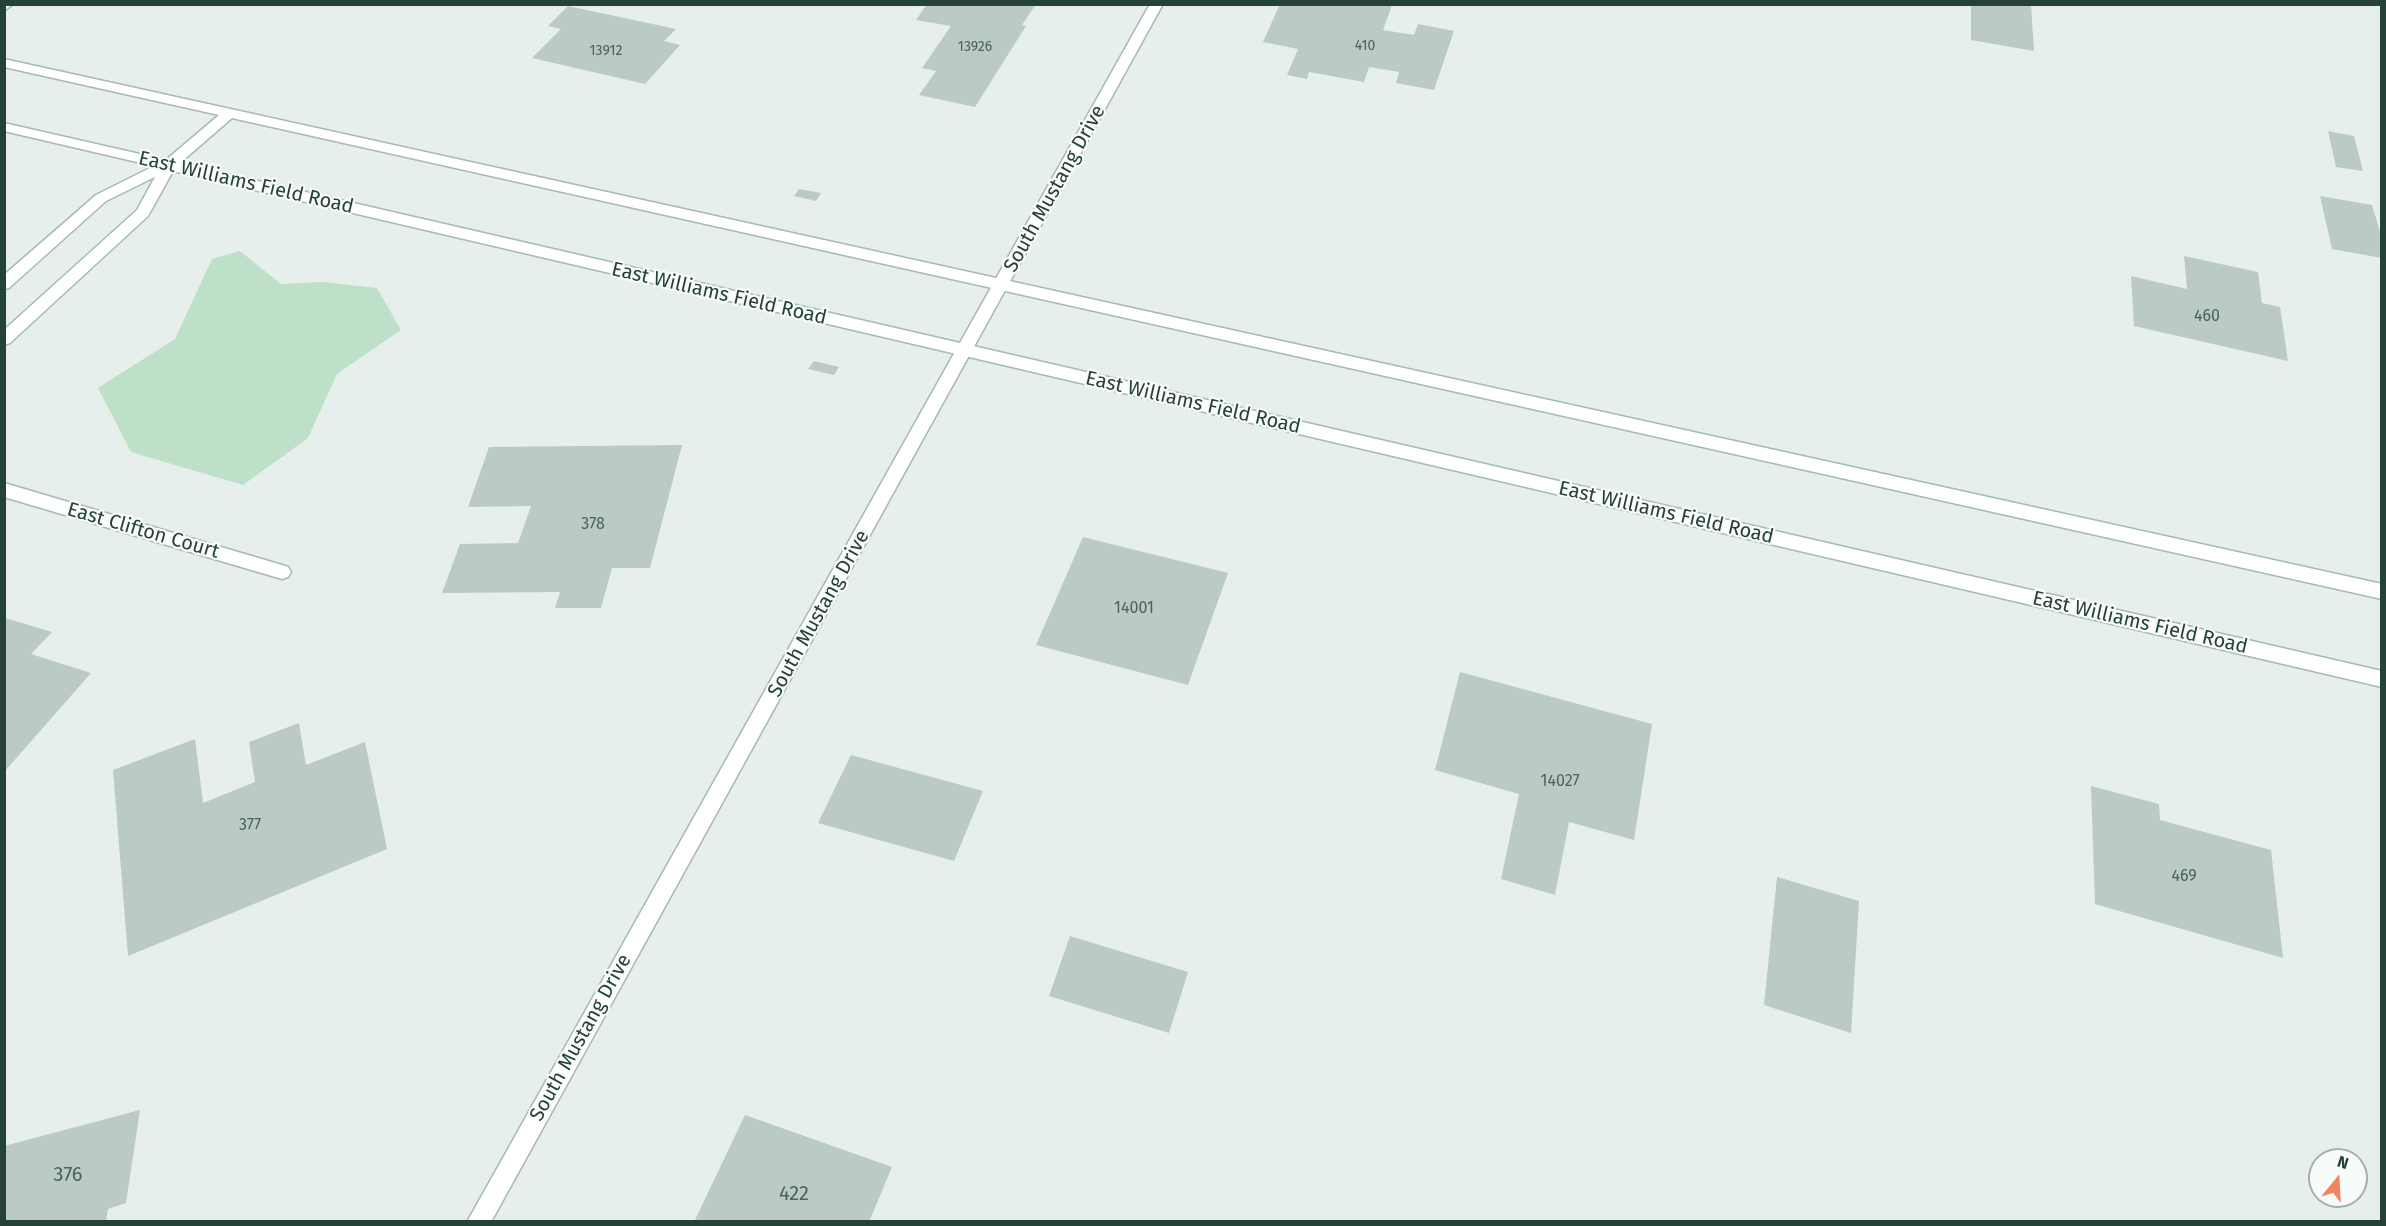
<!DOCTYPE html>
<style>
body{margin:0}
#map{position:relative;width:2386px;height:1226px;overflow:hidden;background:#e6efeb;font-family:"Fira Sans",sans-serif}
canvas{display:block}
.frame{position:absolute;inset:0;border:6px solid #24423a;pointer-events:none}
.north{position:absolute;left:2308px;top:1148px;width:60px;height:60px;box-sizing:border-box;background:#f7fbf9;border:2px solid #a3b1ad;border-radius:50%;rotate:18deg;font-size:16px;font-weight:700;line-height:24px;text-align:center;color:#24423a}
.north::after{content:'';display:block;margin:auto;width:21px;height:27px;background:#f4845f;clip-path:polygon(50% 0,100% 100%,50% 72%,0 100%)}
</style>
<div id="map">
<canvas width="2386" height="1226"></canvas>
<div class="frame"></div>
<div class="north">N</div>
</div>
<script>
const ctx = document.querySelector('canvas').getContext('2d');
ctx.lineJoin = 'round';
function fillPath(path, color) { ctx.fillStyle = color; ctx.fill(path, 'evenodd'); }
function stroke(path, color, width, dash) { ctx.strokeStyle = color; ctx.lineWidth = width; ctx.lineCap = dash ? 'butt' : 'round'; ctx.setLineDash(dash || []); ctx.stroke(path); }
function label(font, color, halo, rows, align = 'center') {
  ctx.font = font + ' "Fira Sans",sans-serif'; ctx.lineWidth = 4.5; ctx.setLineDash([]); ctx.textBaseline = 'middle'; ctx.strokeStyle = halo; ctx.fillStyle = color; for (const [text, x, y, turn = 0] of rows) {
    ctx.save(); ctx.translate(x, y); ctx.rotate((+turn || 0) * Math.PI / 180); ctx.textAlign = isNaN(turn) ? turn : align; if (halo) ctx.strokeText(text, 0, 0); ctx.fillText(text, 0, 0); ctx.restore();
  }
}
fillPath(new Path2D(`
 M240,251L281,284L324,282L377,288L401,330L337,374L308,438L243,485L131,452L98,388L175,339L212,259Z`), '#bfe0c8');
fillPath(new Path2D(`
 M927,4H1036L1022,25L1026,26L975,107L919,95L936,71L922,68L951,26L916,20Z
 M1280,4H1387L1392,5L1383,30L1414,35L1418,24L1454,31L1434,90L1396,83L1399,72L1369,67L1364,82L1309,72L1307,79L1287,75L1298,49L1263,42Z
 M1971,4H2031L2034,51L1971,40Z
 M568,6L676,29L664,41L680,45L645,84L532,58L561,29L548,26Z
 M2328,131L2354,136L2363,171L2336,167Z
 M799,189L821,193L816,201L794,196Z
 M2320,196L2372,205L2382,238V258L2332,249Z
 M2184,256L2258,272L2262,303L2280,307L2288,361L2134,326L2131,276L2187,289Z
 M814,361L839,367L834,375L808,369Z
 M682,445L650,568H612L601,608H555L560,592L442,593L460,544L518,543L531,506L468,507L489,447Z
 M1083,537L1228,573L1188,685L1036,645Z
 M5,618L52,632L31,654L91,673L5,771Z
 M1460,672L1652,724L1634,840L1569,822L1555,895L1501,879L1519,794L1435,770Z
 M299,723L306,765L365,742L387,849L128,956L113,770L195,739L203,803L255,782L249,742Z
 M851,755L983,791L954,861L818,823Z
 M2091,786L2159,804L2160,820L2271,850L2283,958L2095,904Z
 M1777,877L1859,901L1851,1033L1764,1005Z
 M1070,936L1188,972L1169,1033L1049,996Z
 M140,1110L126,1203L108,1209L106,1222H4V1146Z
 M745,1115L892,1167L869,1222H694Z`), '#bbcac4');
const lane = new Path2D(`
 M4,4H13L4,11Z`);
const street = new Path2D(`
 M1150,4H1163L491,1222H467Z
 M4,483L282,565L288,567L291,572L288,577L282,579L4,497Z`);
const secondary = new Path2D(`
 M4,59L2382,584V599L232,118L180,163L2382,671V687L173,171L148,216L10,343L4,345V330L137,210L155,177L106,201L9,288L4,289V275L96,195L154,166L4,131V123L166,160L219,115L4,67Z`);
stroke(lane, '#a8b8b2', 3);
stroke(street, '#a8b8b2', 3);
stroke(secondary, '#a4bbb3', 3);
fillPath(lane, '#fff');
fillPath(street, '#fff');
fillPath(secondary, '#fff');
label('14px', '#4a645c', null, [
 ["410",1365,46],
 ["13926",975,47],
 ["13912",606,51]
]);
label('16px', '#4a645c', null, [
 ["460",2207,317],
 ["378",593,525],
 ["14001",1134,609],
 ["14027",1560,782],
 ["377",250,826],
 ["469",2184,877]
]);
label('20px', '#24423a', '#f7fbf9', [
 ["East Williams Field Road",246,183,13],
 ["South Mustang Drive",1055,189,-61],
 ["East Williams Field Road",719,294,13],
 ["East Williams Field Road",1193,403,13],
 ["East Williams Field Road",1666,513,13],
 ["East Clifton Court",143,531,16],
 ["South Mustang Drive",819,614,-61],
 ["East Williams Field Road",2140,623,13],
 ["South Mustang Drive",581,1038,-61]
]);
label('20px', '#4a645c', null, [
 ["376",68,1175],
 ["422",794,1194]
]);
</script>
